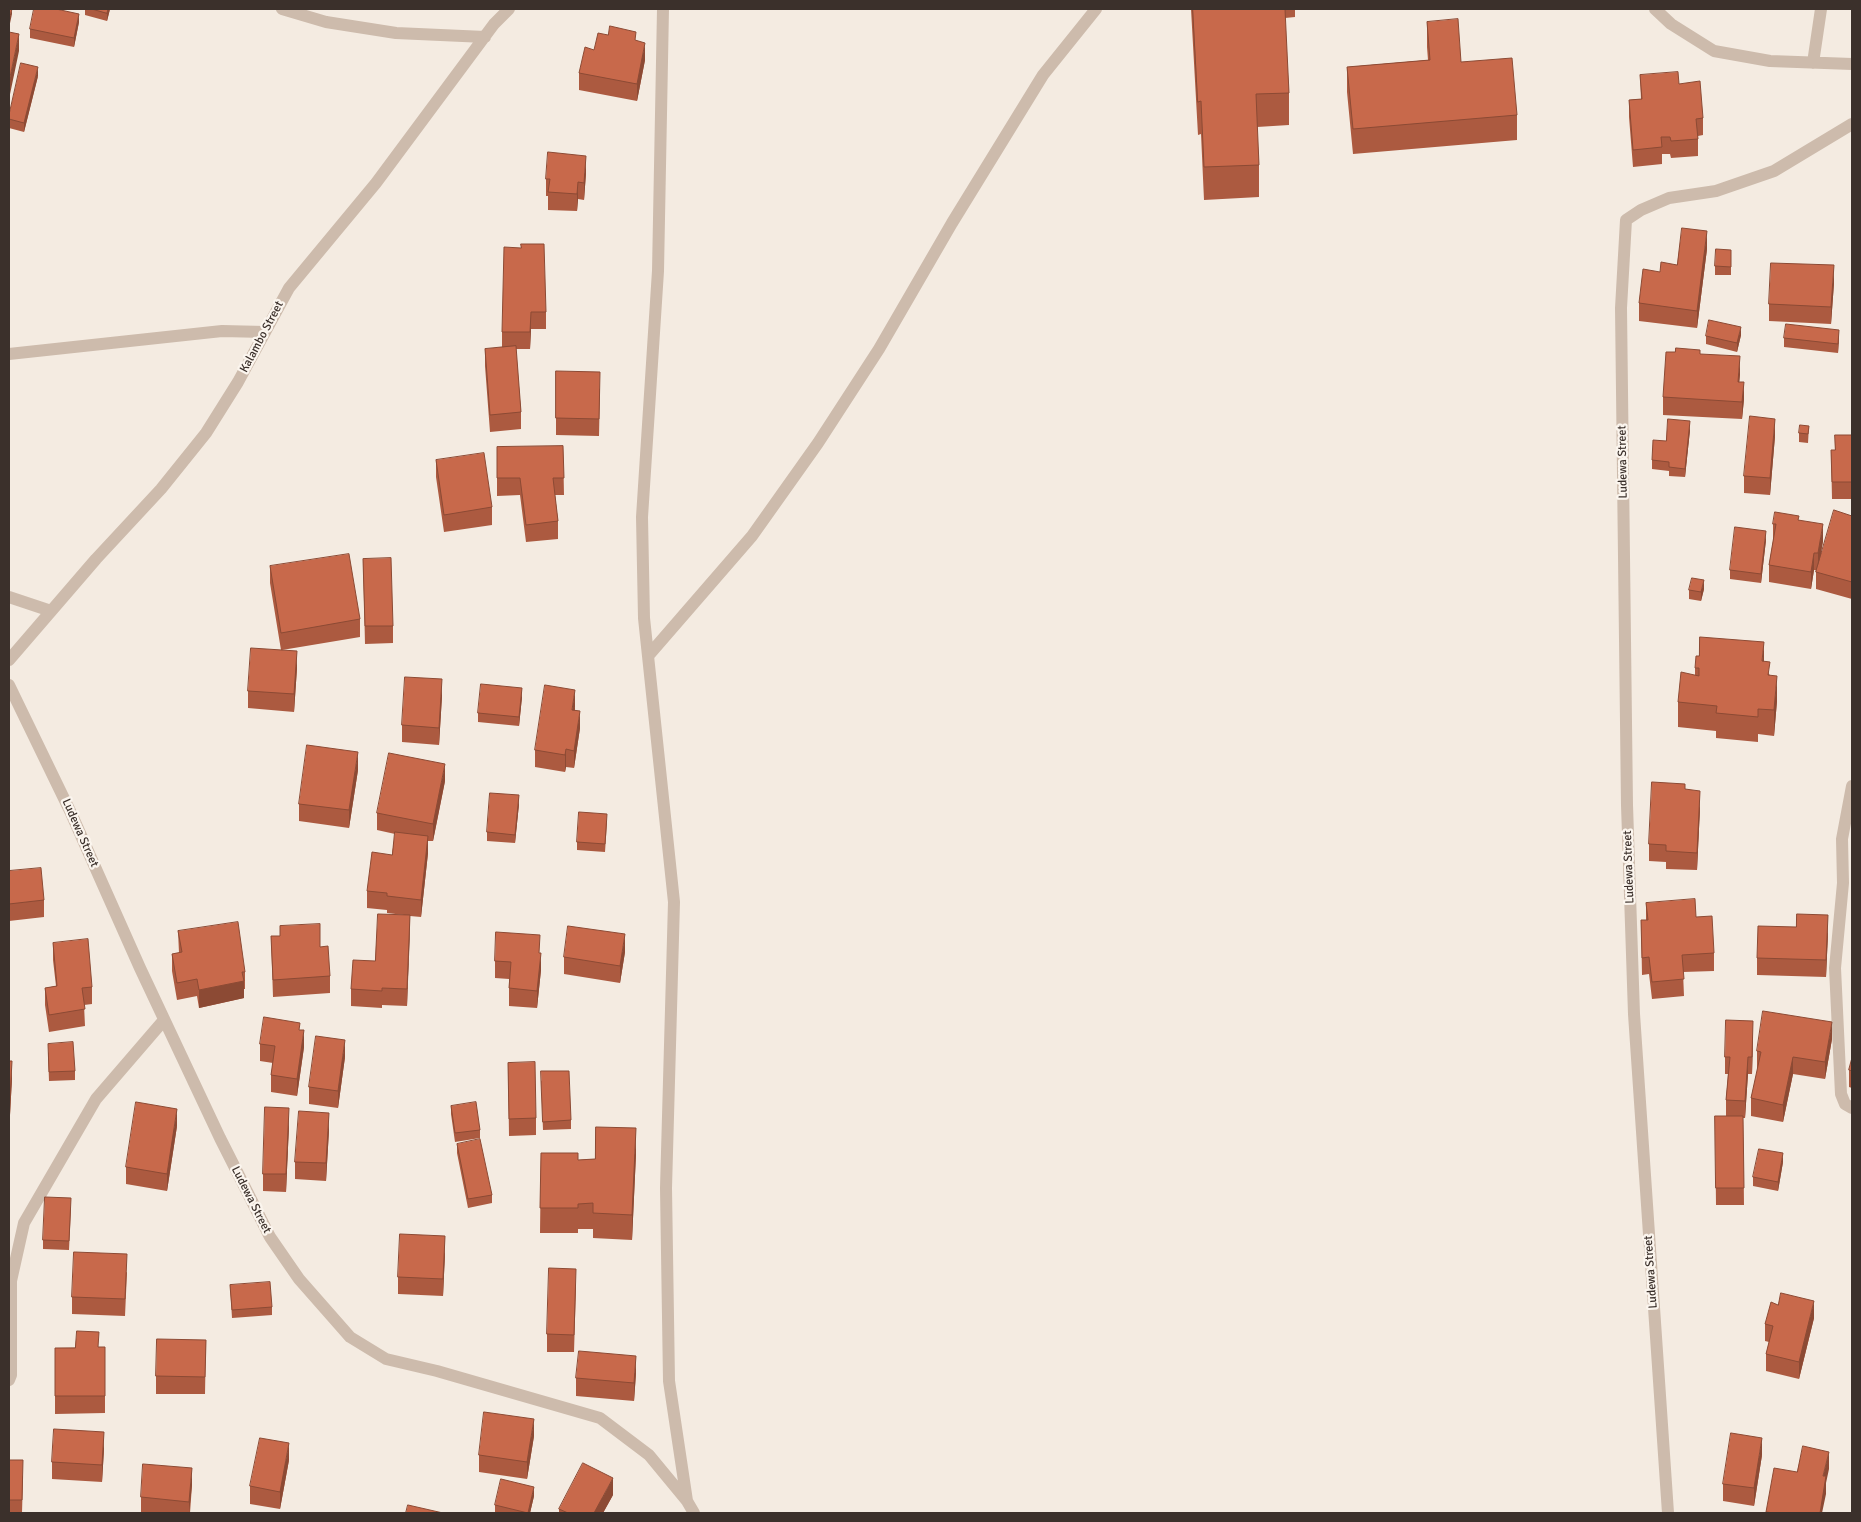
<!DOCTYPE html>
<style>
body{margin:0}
#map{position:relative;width:1861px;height:1522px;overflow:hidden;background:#f4ebe1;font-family:Signika,sans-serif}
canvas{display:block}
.frame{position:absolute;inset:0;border:10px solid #3b302b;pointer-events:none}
</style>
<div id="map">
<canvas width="1861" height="1522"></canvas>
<div class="frame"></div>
</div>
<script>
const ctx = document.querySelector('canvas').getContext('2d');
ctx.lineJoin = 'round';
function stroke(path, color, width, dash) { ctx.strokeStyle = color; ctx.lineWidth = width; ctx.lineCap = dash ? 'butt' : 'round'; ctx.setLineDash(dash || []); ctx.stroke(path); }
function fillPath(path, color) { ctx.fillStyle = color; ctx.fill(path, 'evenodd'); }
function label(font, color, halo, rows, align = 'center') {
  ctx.font = font + ' Signika,sans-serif'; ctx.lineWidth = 4.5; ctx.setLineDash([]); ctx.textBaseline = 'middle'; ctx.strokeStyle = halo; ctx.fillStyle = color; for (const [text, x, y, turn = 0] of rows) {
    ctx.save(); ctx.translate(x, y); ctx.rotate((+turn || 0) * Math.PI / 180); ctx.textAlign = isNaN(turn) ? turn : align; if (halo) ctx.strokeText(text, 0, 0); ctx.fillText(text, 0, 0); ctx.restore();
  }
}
stroke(new Path2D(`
 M282,9L326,22L396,33L485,37
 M663,9L658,271L642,517L644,618L674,902L666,1188L669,1381L687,1501
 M1655,9L1671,24L1714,51L1770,61L1852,64
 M1813,63L1821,9
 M9,354L222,331L265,332
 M9,597L51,611
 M648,656L752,536L818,443L879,349L952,223L1043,75L1096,9
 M9,660L96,559L161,489L206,433L238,382L289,288L376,183L494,24L509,9
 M9,685L71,813L140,968L220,1138L270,1237L299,1279L350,1337L386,1359L437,1371L600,1418L649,1455L687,1501L694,1513
 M1852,786L1842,839L1843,883L1835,968L1841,1094L1845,1104L1852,1108
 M9,1380L11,1375V1281L24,1223L96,1099L164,1020
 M1668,1513L1634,1014L1627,805L1621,308L1626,220L1641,210L1669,198L1716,191L1774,171L1852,124`), '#cdbbac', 12);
fillPath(new Path2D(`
 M85,9H110L107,21L85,15Z
 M1191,9H1295V17L1285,18L1289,93V125L1257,127L1259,165V197L1204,200L1201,134L1198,135Z
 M79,22L74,47L30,38V29Z
 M1427,22L1461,62L1517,115V140L1353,154L1347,92V67L1428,60L1427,47Z
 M636,41L645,60L637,101L579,90V73L594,50Z
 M1640,75L1679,84L1703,118V135L1698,136V156L1671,158L1670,154H1662V164L1633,167L1629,117V100L1641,99Z
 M38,76L24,132L9,128V115Z
 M586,173L584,200L578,199L577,211L548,210V196H546V179Z
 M521,248L546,312V329H531L530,349H516L521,412V429L490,432L485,366V349L502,347V332Z
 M1707,249L1697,328L1639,321V303L1660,272L1677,265Z
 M1731,259V275H1715V266Z
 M1834,283L1831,324L1769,321V304Z
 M1741,335L1737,352L1706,344V336Z
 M1784,338H1839L1838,353L1784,347Z
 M1700,354L1740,374L1739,382L1744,399L1742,419L1663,415V397Z
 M556,371L600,389L599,436L556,435Z
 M1809,426L1808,443L1799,442V433Z
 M1690,430L1685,477L1669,476V471L1652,469V460L1666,441Z
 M1852,435V499H1832L1831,450H1835Z
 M1775,436L1770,495L1744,493V476Z
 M563,446L564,495H555L558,521V539L526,542L520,495L497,496V447Z
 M436,460L492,507V525L444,532L436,477Z
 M1852,516V599L1816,589V570H1814L1811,589L1769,582V565L1773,541V524L1799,520L1823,541L1821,553Z
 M1766,540L1761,583L1730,579V570Z
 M363,559L393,626V643L365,644Z
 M270,566L360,619V637L282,650L297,668L294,712L248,708V691L281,650L270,583Z
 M1704,589L1701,601L1689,599V590Z
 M1764,662L1770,676L1777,701L1774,736L1758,734V742L1716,738V731L1678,727V702L1695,675V668Z
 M442,696L439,745L402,742V725Z
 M522,697L519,726L478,722V713Z
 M575,707V710L580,728L574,768L566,767L565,772L535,767V750Z
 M358,770L349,828L299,821V804Z
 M445,781L433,841H428V853L421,917L410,916L407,1006L382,1005V1008L351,1006V989L375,961L404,915L387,913V910L367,908V891L392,855L395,834L377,830V813Z
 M1685,789L1700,808L1697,870L1666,869V862L1649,861V844Z
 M519,804L515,843L487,841V832Z
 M607,822L605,852L577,850V842Z
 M9,871L44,900V917L9,921Z
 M1646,903L1696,917L1714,953V971L1683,972L1684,996L1652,999L1649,974L1642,975L1641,920H1646Z
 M178,931L245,972V989H244V998L199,1008L197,996L177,1000L172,971V954L179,953Z
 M1828,933L1826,977L1757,975V958Z
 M271,936L330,976V993L273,997Z
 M53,943L92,987V1004L84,1005L85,1026L49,1032L45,1005V988L56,986L53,960Z
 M625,952L620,983L564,974V957Z
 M540,953L541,970L537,1008L509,1006V979L495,978V961Z
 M300,1030L304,1047L297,1096L271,1092V1075L273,1063L260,1061V1044Z
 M1753,1038L1752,1074H1748L1745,1118H1743L1744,1205H1716L1715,1116H1726V1100L1728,1074H1725V1057Z
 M1832,1039L1825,1079L1793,1074L1783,1122L1751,1116V1098L1758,1068H1757V1051Z
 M1852,1047V1088L1849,1087V1070L1851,1063V1053Z
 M48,1052L75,1071V1080L49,1081Z
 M345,1057L338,1108L309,1104V1087Z
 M9,1061L12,1078L10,1115H9Z
 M508,1063L536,1118V1135L509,1136Z
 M541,1080L571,1120V1129L543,1130Z
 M451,1106L480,1130V1138L455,1142L451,1114Z
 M289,1125L286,1192L263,1191V1174Z
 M177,1126L167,1191L126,1184V1167Z
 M329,1130L326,1181L295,1179V1162Z
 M457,1144L492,1195V1203L468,1208L457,1153Z
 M541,1153L578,1160L595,1159L636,1154L632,1240L593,1238V1229H578V1233H540Z
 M1783,1162L1778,1191L1753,1186V1177Z
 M71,1207L69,1250L43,1249V1240Z
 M445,1253L443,1296L398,1294V1277Z
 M127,1272L125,1316L72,1314V1297Z
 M230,1285L272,1307V1315L232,1318Z
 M576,1286L574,1352H547V1334Z
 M1778,1305L1814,1318L1799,1379L1766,1371V1354L1769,1342L1765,1341V1324Z
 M206,1340L205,1394H156V1376Z
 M105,1347V1413L55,1414V1348Z
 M636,1373L634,1401L576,1396V1378Z
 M534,1436L527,1479L479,1472V1455Z
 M104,1449L102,1482L52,1479V1462Z
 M1762,1455L1754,1506L1723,1501V1484Z
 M9,1460L23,1477L22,1513H9Z
 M289,1460L280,1509L250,1504V1486Z
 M192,1485L190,1513H141V1497Z
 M613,1495L603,1513H559V1509Z
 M534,1496L530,1513H495V1505Z`), '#ac5a40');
fillPath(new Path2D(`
 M12,9V14L9,28V20Z
 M108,9H110L107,21V13Z
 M79,14V22L74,47V38Z
 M19,34V51L9,99V82Z
 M645,43V60L637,101V84Z
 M38,67V76L24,132V123Z
 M586,156V173L584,200V183Z
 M578,182V199L577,211V194Z
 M1707,231V249L1697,328V311Z
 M1834,265V283L1831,324V307Z
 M531,312V329L530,349V332Z
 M1741,327V335L1737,352V343Z
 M1839,330V338L1838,353V344Z
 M1740,356V374L1738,399V382Z
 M1744,382V399L1742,419V402Z
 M1775,419V436L1770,495V478Z
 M1690,421V430L1685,477V469Z
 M1823,524V541L1818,570V553Z
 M1766,531V540L1761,583V574Z
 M1814,553V570L1811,589V572Z
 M1704,580V589L1701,601V592Z
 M1764,642V668L1762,661Z
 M297,651V668L294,712V694Z
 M1777,676V701L1774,736V710Z
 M442,679V696L439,745V728Z
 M522,688V697L519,726V717Z
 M575,690V707L572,727V710Z
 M580,711V728L574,768V751Z
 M566,749V767L565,772V755Z
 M358,752V770L349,828V810Z
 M445,764V781L433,841V824Z
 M1700,791V808L1697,870V853Z
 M519,795V804L515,843V835Z
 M428,836V853L421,917V900Z
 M410,915V932L407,1006V989Z
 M1828,915V933L1826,977V960Z
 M625,934V952L620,983V966Z
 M541,953V970L537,1008V991Z
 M244,981V998L199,1008V990Z
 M1753,1021V1038L1752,1074V1057Z
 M1832,1022V1039L1825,1079V1062Z
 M304,1030V1047L297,1096V1079Z
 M345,1040V1057L338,1108V1091Z
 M1748,1057V1074L1745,1118V1101Z
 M1793,1057V1074L1783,1122V1105Z
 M12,1061V1078L10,1115V1098Z
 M289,1108V1125L286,1192V1174Z
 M177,1109V1126L167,1191V1174Z
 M329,1113V1130L326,1181V1163Z
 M636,1128V1154L632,1240V1215Z
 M1783,1153V1162L1778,1191V1182Z
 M445,1236V1253L443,1296V1279Z
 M1814,1301V1318L1799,1379V1362Z
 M636,1356V1373L634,1401V1383Z
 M534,1419V1436L527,1479V1462Z
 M104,1432V1449L102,1482V1465Z
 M1762,1438V1455L1754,1506V1488Z
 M289,1443V1460L280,1509V1492Z
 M1829,1452V1469L1826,1483V1494L1822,1513H1820L1823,1476Z
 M192,1468V1485L189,1513V1502Z
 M613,1478V1495L603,1513H594Z
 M534,1487V1496L530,1513H528Z`), '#8c4a34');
const building = new Path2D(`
 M9,9H12L9,20Z
 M34,9H56L79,14L74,38L30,29Z
 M92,9H108L107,13Z
 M1193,9H1285L1289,93L1256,94L1259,165L1204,167L1201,101L1198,102Z
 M1458,19L1461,62L1512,58L1517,115L1353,129L1347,67L1430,60L1427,22Z
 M610,26L636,32L635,40L645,43L637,84L579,73L585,47L594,50L598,33L608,35Z
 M9,32L19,34L9,82Z
 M21,63L38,67L24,123L9,119V115Z
 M1678,72L1679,84L1700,81L1703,118L1696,119L1698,139L1671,141L1670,137H1661L1662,147L1633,150L1629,100L1642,99L1640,75Z
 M548,152L586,156L584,183L578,182L577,194L548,192L550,179H546Z
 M1682,228L1707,231L1697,311L1639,303L1643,269L1660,272L1661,262L1677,265Z
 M521,244H544L546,312H531L530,332H502L504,247L521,248Z
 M1716,249L1731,250V267L1715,266Z
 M1771,263L1834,265L1831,307L1769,304Z
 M1709,320L1741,327L1737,343L1706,336Z
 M1786,324L1839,330L1838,344L1784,338Z
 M516,346L521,412L490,415L485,349Z
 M1676,348L1700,350V354L1740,356L1738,382H1744L1742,402L1663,397L1666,352H1675Z
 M556,371L600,372L599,419L556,418Z
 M1750,416L1775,419L1770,478L1744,476Z
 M1668,419L1690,421L1685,469L1669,467V462L1652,460L1653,440L1666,441Z
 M1800,425L1809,426L1808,434L1799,433Z
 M1835,435H1852V482H1832L1831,450H1835Z
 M563,446L564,478H553L558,521L526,525L520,478H497V447Z
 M484,453L492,507L444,515L436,460Z
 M1834,510L1852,516V582L1816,572Z
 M1775,512L1799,516L1798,520L1823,524L1818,553H1814L1811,572L1769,565L1776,524H1773Z
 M1735,527L1766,531L1761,574L1730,570Z
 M349,554L360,619L281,633L270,566Z
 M391,558L393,626H365L363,559Z
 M1692,578L1704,580L1701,592L1689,590Z
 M1700,637L1764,642L1762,661L1770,662L1768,675L1777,676L1774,710L1758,709V717L1716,713L1717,706L1678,702L1681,672L1699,676V668H1695L1696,656H1699Z
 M251,648L297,651L294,694L248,691Z
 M405,677L442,679L439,728L402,725Z
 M481,684L522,688L519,717L478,713Z
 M545,685L575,690L572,710L580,711L574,751L566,749L565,755L535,750Z
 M307,745L358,752L349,810L299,804Z
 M389,753L445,764L433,824L377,813Z
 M1652,782L1685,784V789L1700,791L1697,853L1666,851V845L1649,844Z
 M490,793L519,795L515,835L487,832Z
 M579,812L607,814L605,844L577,842Z
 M395,832L428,836L421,900L387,896V893L367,891L372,852L392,855Z
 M41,868L44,900L9,904V871Z
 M1695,899L1696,917L1712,916L1714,953L1682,955L1684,979L1652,982L1649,957L1642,958L1641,920H1648L1646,903Z
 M378,914L410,915L407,989L382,988V991L351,989L353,960L375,961Z
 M1797,914L1828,915L1826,960L1757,958L1758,926L1796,927Z
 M238,922L245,972H242L244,981L199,990L197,979L177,983L172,954L182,952L178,931Z
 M320,924V947L328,946L330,976L273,980L271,936H280V926Z
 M568,926L625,934L620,966L564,957Z
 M496,932L540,935L539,953H541L537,991L509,988L511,962L495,961Z
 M88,939L92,987L82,988L85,1009L49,1015L45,988L57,986L53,943Z
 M1763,1011L1832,1022L1825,1062L1793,1057L1783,1105L1751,1098L1761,1052L1757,1051Z
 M264,1017L300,1023L299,1030H304L297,1079L271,1075L275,1046L260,1044Z
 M1726,1020L1753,1021L1752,1057H1748L1745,1101L1726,1100L1730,1057H1725Z
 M316,1036L345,1040L338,1091L309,1087Z
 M73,1042L75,1071L49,1072L48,1044Z
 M1852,1058V1071L1849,1070Z
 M9,1061H12L10,1098H9Z
 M535,1062L536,1118L509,1119L508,1063Z
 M541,1071H569L571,1120L543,1122Z
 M136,1102L177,1109L167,1174L126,1167Z
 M476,1102L480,1130L455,1133L451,1106Z
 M265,1107L289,1108L286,1174H263Z
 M299,1111L329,1113L326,1163L295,1162Z
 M1715,1116H1743L1744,1188H1716Z
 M596,1127L636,1128L632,1215L593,1213V1203L578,1204V1208H540L541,1153H578V1160L595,1159Z
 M480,1139L492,1195L468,1199L457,1144Z
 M1759,1149L1783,1153L1778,1182L1753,1177Z
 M45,1197L71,1198L69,1241L43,1240Z
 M400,1234L445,1236L443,1279L398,1277Z
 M74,1252L127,1254L125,1299L72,1297Z
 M549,1268L576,1269L574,1335L547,1334Z
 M270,1282L272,1307L232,1310L230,1285Z
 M1781,1293L1814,1301L1799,1362L1766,1354L1773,1326L1765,1324L1771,1302L1778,1305Z
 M77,1331L99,1332L98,1347H105V1396H55V1348H75Z
 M157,1339L206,1340L205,1377L156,1376Z
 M579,1351L636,1356L634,1383L576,1378Z
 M484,1412L534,1419L527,1462L479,1455Z
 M54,1429L104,1432L102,1465L52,1462Z
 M1731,1433L1762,1438L1754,1488L1723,1484Z
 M260,1438L289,1443L280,1492L250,1486Z
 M1803,1446L1829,1452L1823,1476H1826L1820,1513H1774L1766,1512L1774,1468L1797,1472Z
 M9,1460H23L22,1500H9Z
 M583,1463L613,1478L594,1513H568L559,1509Z
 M143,1464L192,1468L189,1502L141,1497Z
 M501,1479L534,1487L528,1513L495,1505Z
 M408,1505L443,1513H406Z`);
fillPath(building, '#c8694b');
stroke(building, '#8c4a34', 1);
label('12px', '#3b302b', '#fbf5ee', [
 ["Kalambo Street",262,337,-62],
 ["Ludewa Street",1623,462,-91],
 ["Ludewa Street",80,833,66],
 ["Ludewa Street",1629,867,-92],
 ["Ludewa Street",251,1200,63],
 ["Ludewa Street",1651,1272,-94]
]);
</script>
